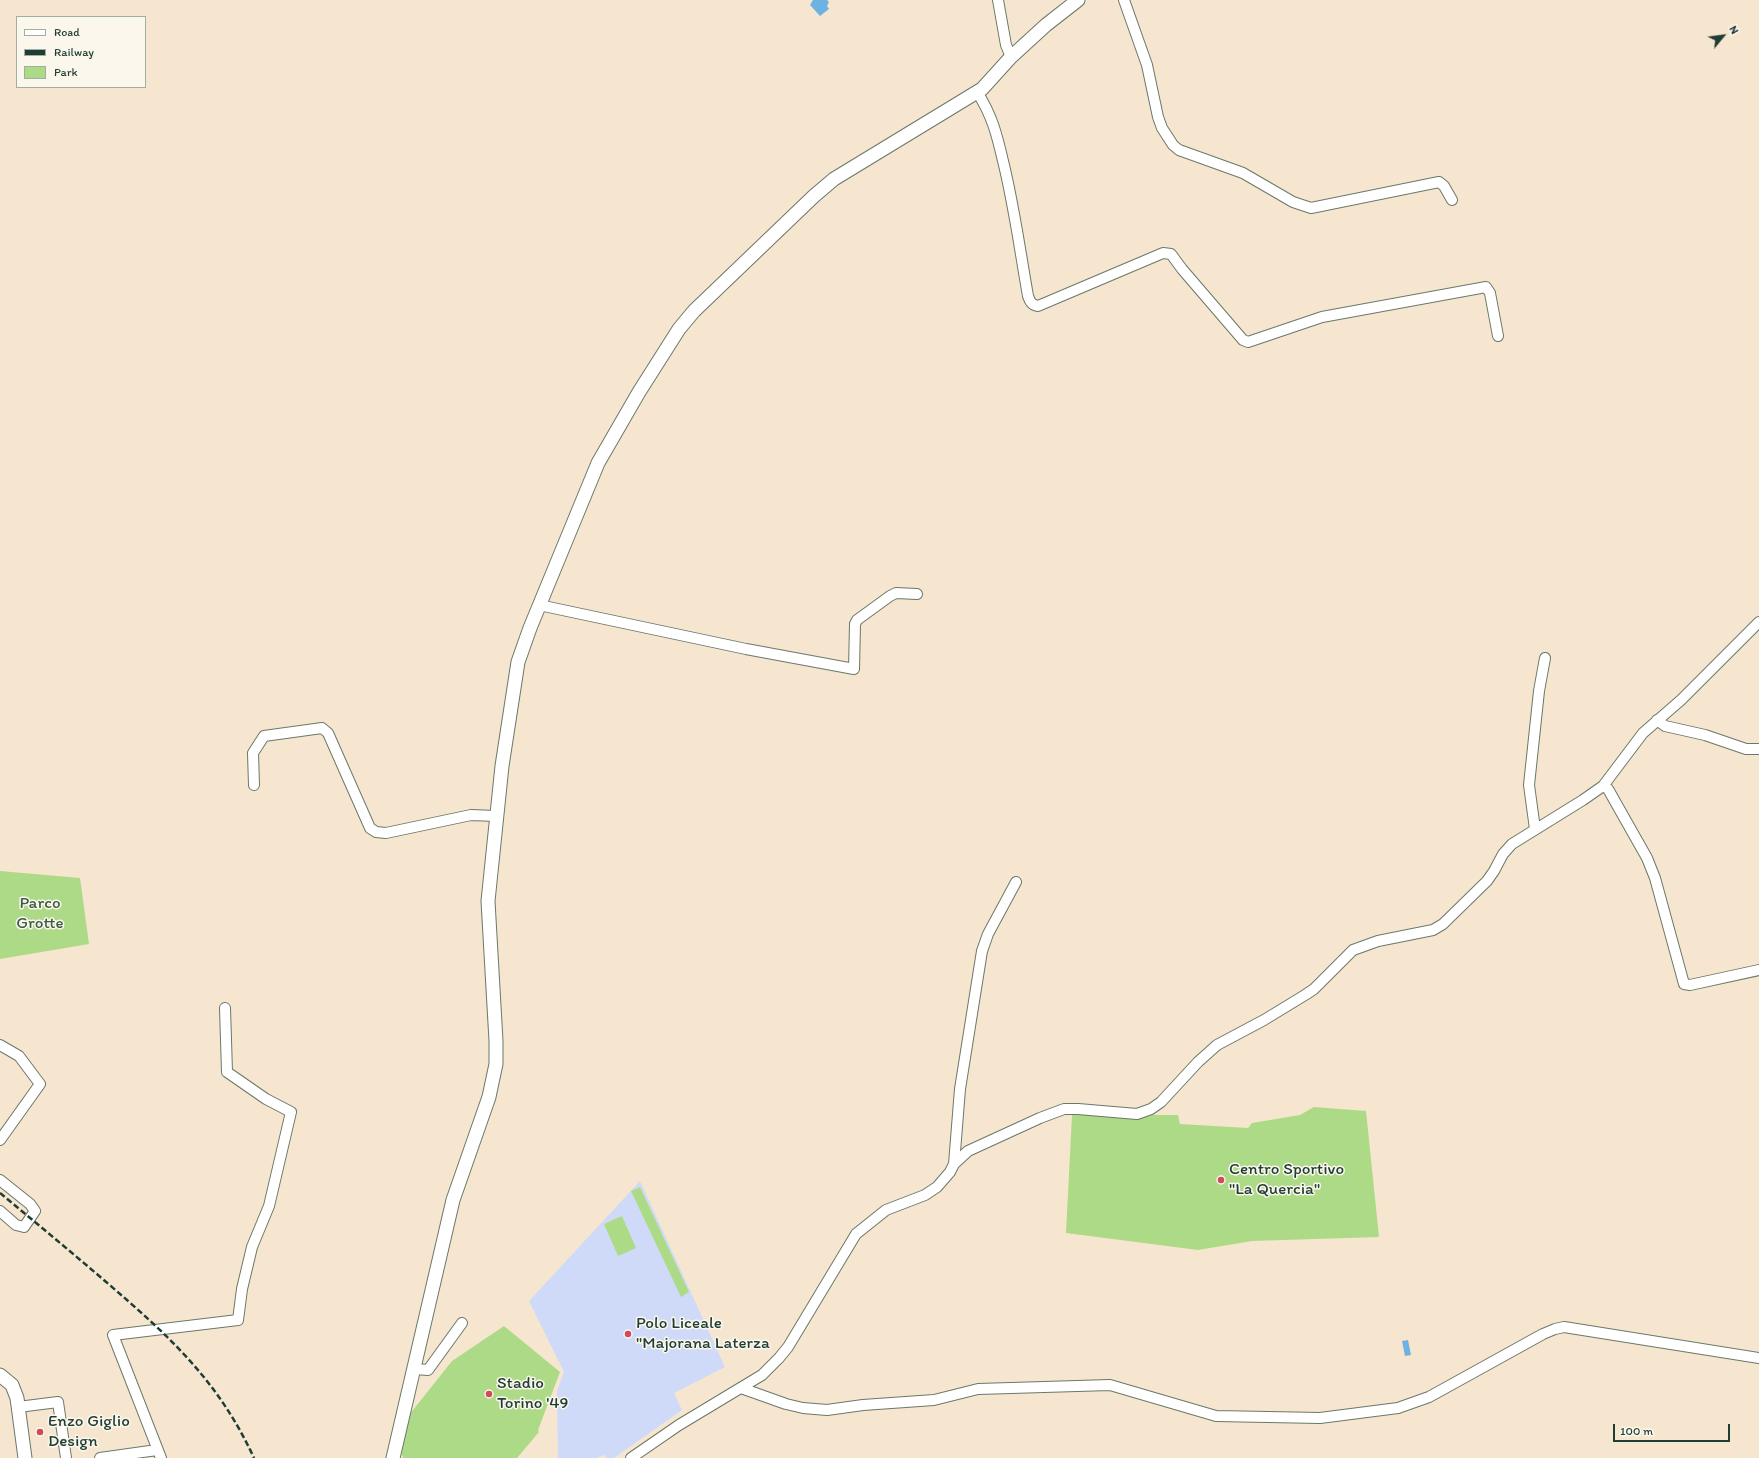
<!DOCTYPE html>
<style>
body{margin:0}
#map{position:relative;width:1759px;height:1458px;overflow:hidden;background:#f6e6cf;font-family:Itim,sans-serif}
canvas{display:block}
.legend{position:absolute;left:16px;top:16px;width:130px;height:72px;box-sizing:border-box;background:#fbf7ec;border:1px solid #a3ada2;margin:0;padding:5px 7px;list-style:none;font-size:12px;color:#1f3d34}
.legend li{display:flex;align-items:center;gap:8px;height:20px}
.legend b{width:20px;border:1px solid #a3ada2}
.north{position:absolute;left:1703px;top:16px;width:40px;height:40px;-webkit-text-stroke:3px #fbf7ec;paint-order:stroke;rotate:61deg;font-size:11px;font-weight:700;line-height:16px;text-align:center;color:#1f3d34}
.north::after{content:'';display:block;margin:auto;width:14px;height:18px;background:#1f3d34;clip-path:polygon(50% 0,100% 100%,50% 72%,0 100%)}
.scale{position:absolute;left:1613px;top:1424px;width:117px;height:18px;box-sizing:border-box;border:2px solid #1f3d34;border-top:0;padding-left:5px;font-size:12px;line-height:14px;white-space:nowrap;color:#1f3d34;-webkit-text-stroke:3px #fbf7ec;paint-order:stroke}
</style>
<div id="map">
<canvas width="1759" height="1458"></canvas>
<ul class="legend">
<li><b style="height:5px;background:#fff"></b>Road</li>
<li><b style="height:5px;background:#1f3d34"></b>Railway</li>
<li><b style="height:11px;background:#adda87"></b>Park</li>
</ul>
<div class="north">N</div>
<div class="scale">100 m</div>
</div>
<script>
const ctx = document.querySelector('canvas').getContext('2d');
ctx.lineJoin = 'round';
function fillPath(path, color) { ctx.fillStyle = color; ctx.fill(path, 'evenodd'); }
function stroke(path, color, width, dash) { ctx.strokeStyle = color; ctx.lineWidth = width; ctx.lineCap = dash ? 'butt' : 'round'; ctx.setLineDash(dash || []); ctx.stroke(path); }
function label(font, color, halo, rows, align = 'center') {
  ctx.font = font + ' Itim,sans-serif'; ctx.lineWidth = 3; ctx.setLineDash([]); ctx.textBaseline = 'middle'; ctx.strokeStyle = halo; ctx.fillStyle = color; for (const [text, x, y, turn = 0] of rows) {
    ctx.save(); ctx.translate(x, y); ctx.rotate((+turn || 0) * Math.PI / 180); ctx.textAlign = isNaN(turn) ? turn : align; if (halo) ctx.strokeText(text, 0, 0); ctx.fillText(text, 0, 0); ctx.restore();
  }
}
fillPath(new Path2D(`
 M640,1181L725,1367L674,1393L682,1410L614,1458H607L604,1455L597,1458H558L557,1391L564,1372L529,1301Z`), '#cfdaf9');
fillPath(new Path2D(`
 M0,871L80,878L89,944L0,959Z
 M1314,1107L1366,1111L1379,1237L1252,1241L1198,1250L1066,1233L1072,1115H1178L1180,1124L1248,1128L1252,1123L1300,1115Z
 M640,1187L689,1292L681,1297L631,1191Z
 M622,1216L636,1248L618,1256L604,1224Z
 M504,1326L560,1372L538,1430L539,1432L517,1458H403L400,1449L409,1415L452,1361Z`), '#adda87');
fillPath(new Path2D(`
 M813,0H827L829,2L827,6L829,9L820,16L810,5Z
 M1408,1340L1411,1355L1405,1356L1402,1341Z`), '#6eb2e3');
const minor = new Path2D(`
 M998,0L1006,45L1011,57
 M1124,0L1147,65L1158,117L1162,128L1173,145L1179,150L1243,173L1293,202L1311,208L1439,182L1444,186L1452,200
 M977,92C992,115 997,135 1003,161C1014,205 1020,251 1028,296C1030,302 1032,305 1038,306L1163,253L1171,254L1182,269L1243,340L1248,342L1322,317L1486,287L1490,293L1498,336
 M539,605L746,649L854,669L855,624L857,620L890,596L896,593L917,594
 M1657,720L1665,726L1705,735L1746,749H1759
 M254,785L253,753L264,736L322,728L328,733L370,828L376,832L386,833L471,815L496,816
 M1603,786L1608,789L1647,858L1655,878L1684,984L1690,985L1759,970
 M1535,829L1529,785L1539,691L1545,658
 M0,1045L19,1056L40,1084L0,1140
 M954,1164L960,1089L982,951L988,934L1016,882
 M0,1180L30,1204L35,1211L24,1227L16,1225L0,1211
 M415,1369L428,1370L462,1323
 M741,1388L786,1404L803,1408L827,1410L863,1405L934,1400L978,1389L1110,1385L1216,1416L1320,1418L1398,1408L1429,1397L1543,1334L1555,1329L1564,1327L1759,1358
 M18,1407L58,1402L66,1458
 M100,1458L157,1450
 M161,1458L113,1335L238,1320L242,1289L252,1247L269,1206L291,1112L266,1099L227,1072L225,1008
 M631,1458L679,1425L762,1375L779,1358L788,1347L856,1234L886,1210L925,1195L937,1187L950,1172L954,1164L968,1151L1040,1118L1064,1109H1078L1137,1114L1151,1109L1161,1102L1198,1062L1217,1045L1264,1020L1305,995L1314,989L1353,950L1378,941L1433,930L1443,924L1487,881L1494,871L1503,854L1512,844L1583,800L1603,786L1643,733L1681,700L1759,622`);
const major = new Path2D(`
 M0,1375L12,1385L17,1398L25,1458
 M393,1458L453,1200L489,1097L496,1064V1041L488,901L502,766L518,662L530,628L598,463L639,392L679,329L694,311L814,196L834,179L982,89L1011,57L1046,25L1078,0`);
stroke(minor, '#6a786a', 12);
stroke(major, '#6a786a', 15);
stroke(minor, '#fff', 10);
stroke(major, '#fff', 13);
stroke(new Path2D(`
 M0,1193C35,1222 70,1251 105,1281C169,1336 218,1380 254,1458`), '#1f3d34', 2.5, [6, 3]);
for (const [x, y, r, color] of [
 [1221,1180,4,"#d1495b"],
 [628,1334,4,"#d1495b"],
 [489,1394,4,"#d1495b"],
 [40,1432,4,"#d1495b"]
]) { const dot = new Path2D(); dot.arc(x, y, r, 0, 2 * Math.PI); ctx.fillStyle = color; ctx.fill(dot); stroke(dot, '#fbf7ec', 1.5); }
label('17px', '#3b5c45', '#fbf7ec', [
 ["Parco",40,904],
 ["Grotte",40,924]
]);
label('17px', '#1f3d34', '#fbf7ec', [
 ["Centro Sportivo",1229,1170],
 ["\"La Quercia\"",1229,1190],
 ["Polo Liceale",636,1324],
 ["\"Majorana Laterza",636,1344],
 ["Stadio",497,1384],
 ["Torino '49",497,1404],
 ["Enzo Giglio",48,1422],
 ["Design",48,1442]
], 'left');
</script>
